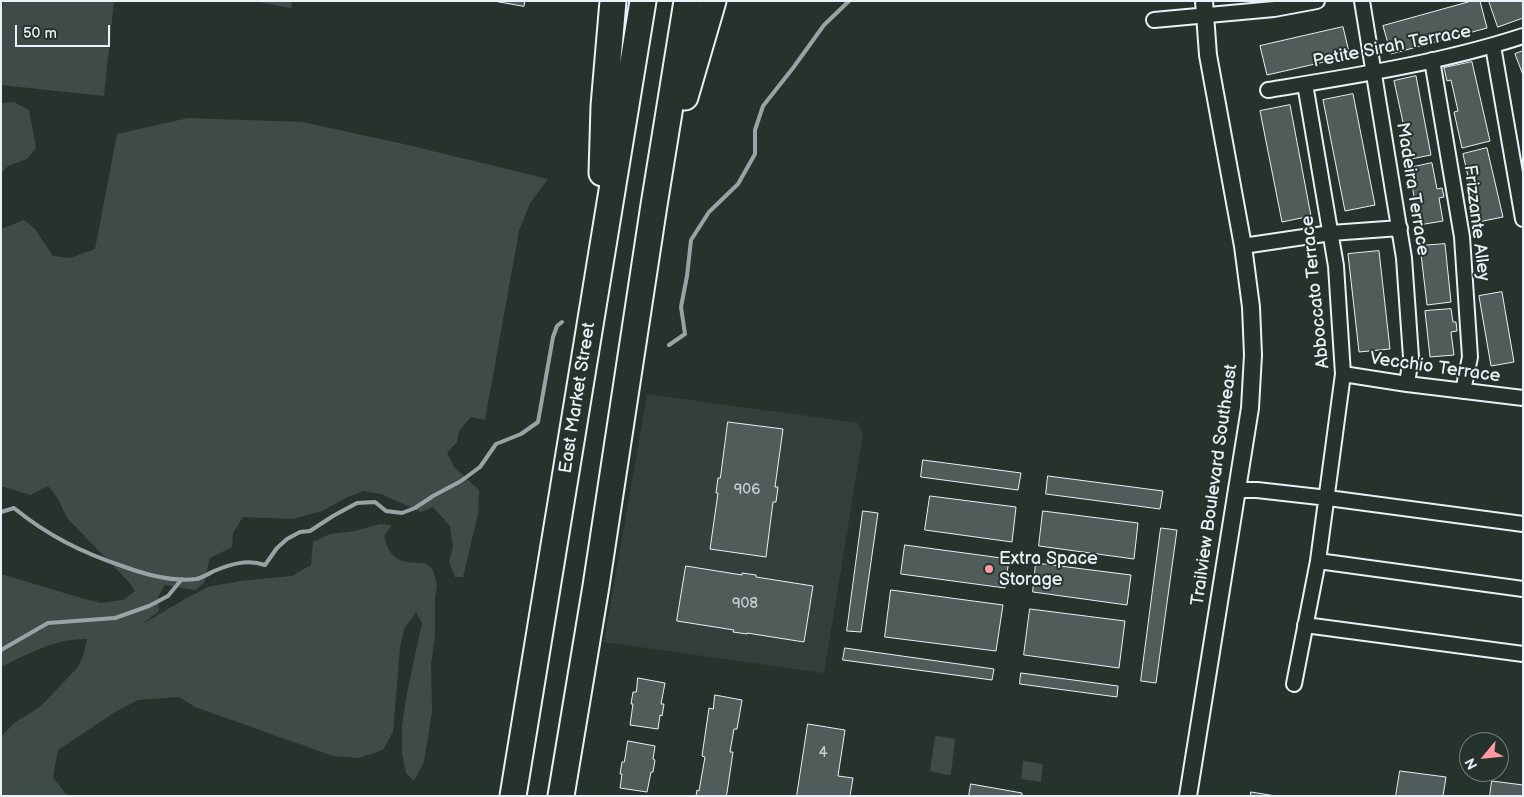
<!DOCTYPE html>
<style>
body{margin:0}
#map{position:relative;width:1524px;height:797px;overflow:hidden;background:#26332d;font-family:"Balsamiq Sans",sans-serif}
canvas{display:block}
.frame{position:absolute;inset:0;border:2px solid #e8f1f8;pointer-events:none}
.north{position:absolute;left:1459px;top:732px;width:50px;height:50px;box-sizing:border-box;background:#26332d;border:1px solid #747f7e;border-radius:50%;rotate:242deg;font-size:14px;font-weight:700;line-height:20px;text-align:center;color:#e8f1f8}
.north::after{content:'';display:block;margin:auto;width:18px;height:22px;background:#ff9aa2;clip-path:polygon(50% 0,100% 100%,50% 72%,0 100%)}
.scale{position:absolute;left:15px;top:25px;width:95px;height:22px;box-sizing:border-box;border:2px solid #e8f1f8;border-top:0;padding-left:6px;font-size:15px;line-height:18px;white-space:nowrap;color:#e8f1f8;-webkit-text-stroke:4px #26332d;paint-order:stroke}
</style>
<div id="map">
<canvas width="1524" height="797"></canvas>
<div class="frame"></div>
<div class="north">N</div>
<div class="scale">50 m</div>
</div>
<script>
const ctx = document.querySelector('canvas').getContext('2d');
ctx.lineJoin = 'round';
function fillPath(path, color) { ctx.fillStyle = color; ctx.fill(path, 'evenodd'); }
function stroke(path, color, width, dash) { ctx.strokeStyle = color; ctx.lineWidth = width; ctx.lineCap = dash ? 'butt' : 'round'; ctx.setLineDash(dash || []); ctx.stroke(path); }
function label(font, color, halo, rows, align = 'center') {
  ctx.font = font + ' "Balsamiq Sans",sans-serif'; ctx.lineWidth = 4; ctx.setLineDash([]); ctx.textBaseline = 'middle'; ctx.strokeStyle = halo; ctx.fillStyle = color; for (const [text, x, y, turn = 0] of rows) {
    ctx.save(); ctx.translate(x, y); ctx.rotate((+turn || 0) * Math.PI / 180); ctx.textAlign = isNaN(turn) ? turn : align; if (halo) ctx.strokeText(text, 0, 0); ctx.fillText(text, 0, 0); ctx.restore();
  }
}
fillPath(new Path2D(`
 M647,394L858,423L863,435L824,673L604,642Z`), '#333f3a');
fillPath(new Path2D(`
 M3,1H114L104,96L1,85V18Z
 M253,1H292L291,8Z
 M14,102L29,110L36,148L27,159L8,166L1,174V103Z
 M188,118L303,122L408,145L548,179L530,203L519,231L485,420L471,417L459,431L457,442L447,453L454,467L479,490L478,514L463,577H455L449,562L453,547L450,526L433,507L421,512L381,494L364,491L346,498L322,511L293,519L243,517L233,533L232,547L210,558L204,583L195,590L165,585L158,597L159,611L141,625L185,599L208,587L240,581L292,576L311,565L313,542L330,534L355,531L380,524L392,525L384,536C390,561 402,563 425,563L433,570L437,584L435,600V635L431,664L432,712L424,762L414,781L406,773L402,753V726L406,698L422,623L416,612L404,629L400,647L393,732L383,750L359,758L333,756L195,707L179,697L138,700L115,712L58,750L53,778L66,794L77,796H1V737L14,723L40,707L78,667L84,653L87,639C56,638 28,654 1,667V574L78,597L101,603L123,600L135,591L129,582L67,518L57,497L48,486L30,495L1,486V229L24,220L35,229L53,256L70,258L95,249L117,134Z
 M938,736L955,739L951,774L947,775L930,771L935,737Z
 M1023,761L1043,764L1041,782L1021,779Z`), '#3e4b47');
stroke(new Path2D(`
 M669,345L685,334L681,307L687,276L691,240L709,212L738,184L755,154V130L763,106L793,68L824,25L849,1
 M1,512L14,508C48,536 83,553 125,567C147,575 173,582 196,579C202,578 208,574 214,571C231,564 247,559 265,565L277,548L287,539L300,532L310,531L333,516L357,503L375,502L386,511L402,513L415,508L433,496L461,481L480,467L496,444L521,434L538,422L553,337L557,326L562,322
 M1,650L48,623L115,618L149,606L168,596L182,579`), '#98a3a5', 4);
const building = new Path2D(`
 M494,1H525L524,6Z
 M1472,1H1480L1487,28L1391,54L1383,26Z
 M1489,1H1523V18L1498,27Z
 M1343,27L1350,56L1267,75L1260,46Z
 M1523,51V75L1515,54Z
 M1472,62L1490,141L1462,148L1454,112L1458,111L1451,80L1447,81L1444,68Z
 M1416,76L1431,155L1411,159L1394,81Z
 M1353,94L1375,205L1345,211L1323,100Z
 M1290,105L1311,216L1282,222L1260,111Z
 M1487,148L1503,217L1478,222L1463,154Z
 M1432,163L1437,189L1442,188L1444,197L1439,198L1443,221L1419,225L1409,168Z
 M1445,244L1451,302L1427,305L1420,246Z
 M1379,251L1390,349L1359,352L1348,254Z
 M1502,292L1514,362L1491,366L1479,296Z
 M1451,309L1453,322H1456L1457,331L1451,332L1454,355L1430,357L1425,311Z
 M728,422L783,429L775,487H778L776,502H773L766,557L710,549L718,493H716L718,478H720Z
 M923,460L1021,473L1018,490L921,477Z
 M1048,476L1163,491L1160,509L1046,494Z
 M930,496L1016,507L1012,542L925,530Z
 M863,511L878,513L861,632L847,631Z
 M1043,511L1138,523L1134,559L1039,546Z
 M1161,528L1177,530L1156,683L1141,681Z
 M905,545L1009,559L1005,588L901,574Z
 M1036,563L1131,575L1127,605L1033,592Z
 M686,566L742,575V573L756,575V577L813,586L804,642L747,633V634L733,632L734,630L677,621Z
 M891,590L1003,605L996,651L885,637Z
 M1030,609L1125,621L1119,668L1024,655Z
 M845,648L994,669L992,680L843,660Z
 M1021,673L1118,686L1117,697L1020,684Z
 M638,678L665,683L661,704H664L662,716L660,715L658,729L630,725L633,704H631L633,692H636Z
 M715,695L742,700L737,729H734L730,752H733L727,793L726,796H696L697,790L699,791L705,757L702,756L709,708L713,709Z
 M808,724L845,730L838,776L853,778L850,796H797Z
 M628,741L655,746L653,759L655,760L653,772H651L647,792L620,788L622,774H620L622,762H624Z
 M1400,771L1446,777L1443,796H1396Z
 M1492,781L1523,785V796H1490Z
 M971,784L1022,793V796H969Z
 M1251,792L1276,796H1251Z`);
fillPath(building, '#505c59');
stroke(building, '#e8f1f8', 1);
const minor = new Path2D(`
 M1362,1L1404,258L1411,357L1407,384
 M1154,20L1274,9L1317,1
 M1493,46L1523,219
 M1432,60L1462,237L1470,357L1463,391
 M1305,84L1336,266L1343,374L1318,561
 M1268,90C1354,76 1440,63 1523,36
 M1243,246L1331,233L1400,228
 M1343,374L1407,384L1523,398
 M1236,490H1257L1328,498L1523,524
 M1305,625L1523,654
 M1294,684L1318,561L1523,589`);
const tertiary = new Path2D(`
 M1188,796L1250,408L1253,355L1251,307L1243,246L1208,55L1204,1`);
const motorway = new Path2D(`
 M685,97L713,1
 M602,173L604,106L613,1
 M513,796L643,1
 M561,796L596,586L654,205L687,1`);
stroke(minor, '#e8f1f8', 18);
stroke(tertiary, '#e8f1f8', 20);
stroke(motorway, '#e8f1f8', 29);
stroke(minor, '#26332d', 14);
stroke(tertiary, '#26332d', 16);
stroke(motorway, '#26332d', 25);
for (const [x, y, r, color] of [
 [989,569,5,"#ff9aa2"]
]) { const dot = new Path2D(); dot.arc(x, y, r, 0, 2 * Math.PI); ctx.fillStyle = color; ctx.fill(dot); stroke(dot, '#26332d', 2); }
label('15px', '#c2ccd0', null, [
 ["906",747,490],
 ["908",745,604],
 ["4",823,753]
]);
label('18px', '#e8f1f8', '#26332d', [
 ["Petite Sirah Terrace",1392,47,-11],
 ["Madeira Terrace",1412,189,81],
 ["Frizzante Alley",1476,223,83],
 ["Abboccato Terrace",1316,292,-96],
 ["Vecchio Terrace",1435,368,8],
 ["East Market Street",578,398,-81],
 ["Trailview Boulevard Southeast",1215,485,-82]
]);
label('18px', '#e8f1f8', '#26332d', [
 ["Extra Space",999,559],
 ["Storage",999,580]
], 'left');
</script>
